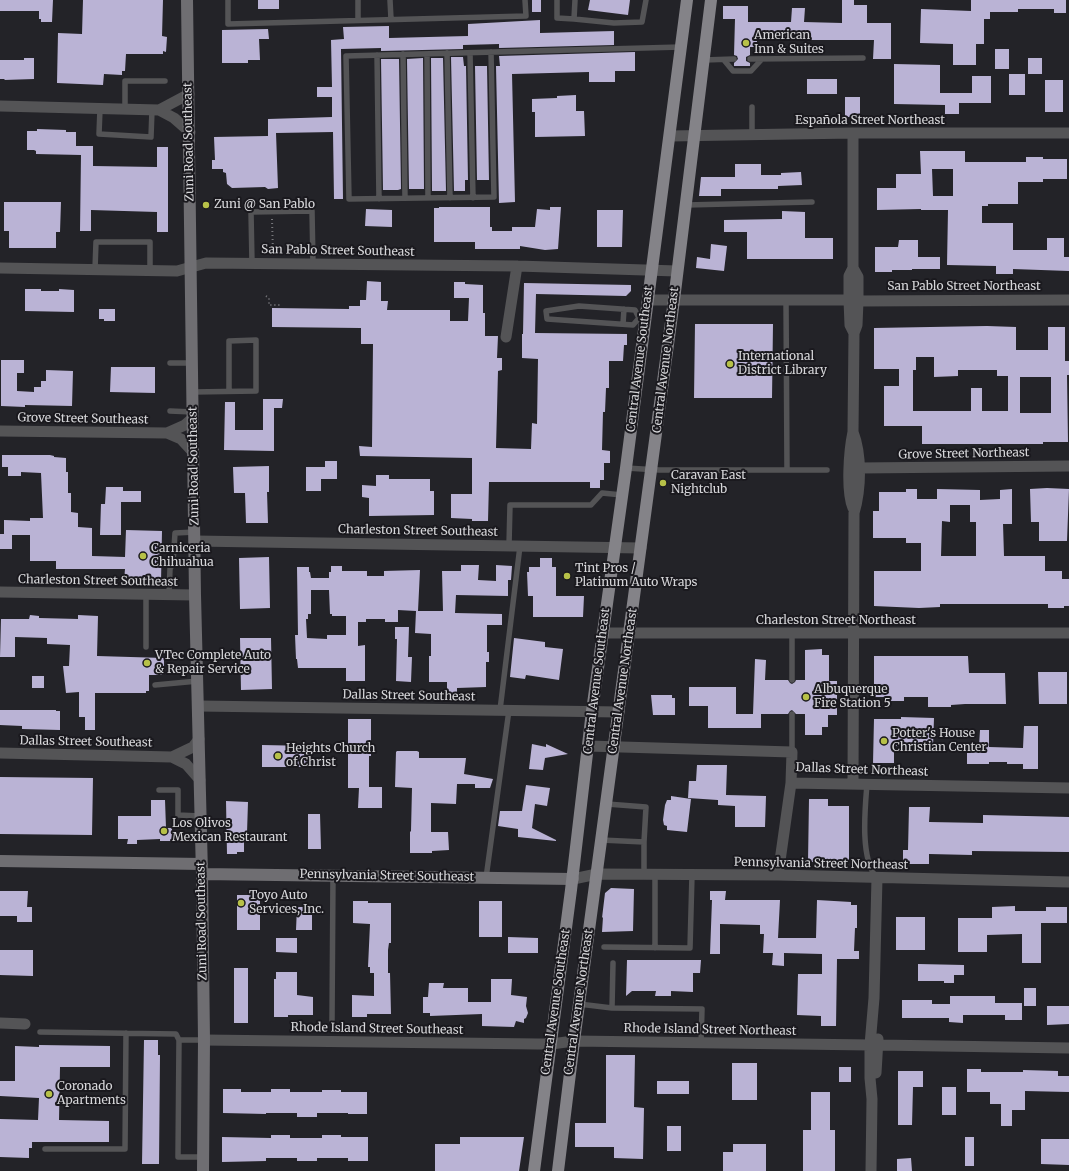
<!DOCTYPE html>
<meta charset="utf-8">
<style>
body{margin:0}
canvas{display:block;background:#232328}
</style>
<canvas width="1069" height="1171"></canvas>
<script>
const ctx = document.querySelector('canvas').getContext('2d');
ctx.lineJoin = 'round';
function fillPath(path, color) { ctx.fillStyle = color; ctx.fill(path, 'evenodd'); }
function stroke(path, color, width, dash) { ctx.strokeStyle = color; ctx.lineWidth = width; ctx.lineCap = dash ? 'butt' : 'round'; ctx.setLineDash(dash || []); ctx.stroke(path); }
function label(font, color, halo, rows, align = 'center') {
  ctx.font = font + ' Merriweather,serif'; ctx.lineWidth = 4; ctx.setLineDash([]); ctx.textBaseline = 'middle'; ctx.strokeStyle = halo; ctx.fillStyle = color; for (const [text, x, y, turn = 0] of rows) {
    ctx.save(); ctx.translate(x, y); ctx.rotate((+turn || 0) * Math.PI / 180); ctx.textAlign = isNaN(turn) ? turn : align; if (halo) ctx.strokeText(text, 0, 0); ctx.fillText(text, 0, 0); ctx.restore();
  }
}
fillPath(new Path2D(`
 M0,0H53L52,22H41V19H39V11H0Z
 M83,0H163L162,36L167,37L166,52L163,51V54H126L125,71H122V75L104,74L103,85L57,83L58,33L82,34Z
 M258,0H279V9H258Z
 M532,0H541V12H532Z
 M590,0H630L628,15L588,10Z
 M842,0H854V5H867V23H891V59H873L874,40H757V47H750V55L746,57V61L750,63V66H734V63L738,59L737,56L734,55L735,19H723V6H748V22H791L792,8H805L804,22L842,23Z
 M971,0H1066V13H1054V9H1018V12H990V19H984V44H976V65H953V44L920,43L921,9L971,11Z
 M540,20V33L614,31V45L499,48V44L463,45V49L381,51V48L341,49L343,199H334L333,132L276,133L278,188L268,189L265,187L232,188L227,184L226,173L223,172V169H212V160H215L214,137L268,136V119L332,117V97H317V87H332L331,40L344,39L343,27L389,26V38L468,36V24Z
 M268,29L269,39H259L260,60H248V63H222V30Z
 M995,49H1009V69H995Z
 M635,52V71H615V82H589V72L512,74L515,202L499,203L496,66H500L499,56Z
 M451,57H463L464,66H466L468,180H465V191H454Z
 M24,58H34V79L4,80L5,79H0V60H24Z
 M423,58L424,189H409L407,59Z
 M431,58H443L446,191H432V189Z
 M1028,58H1042V74H1028Z
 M381,59H399L401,189L398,190H383Z
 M894,64L940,65V93H972V76H991V103H959V114H945V105L894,104Z
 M475,66H487L489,180H477Z
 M1009,74H1025V95H1009Z
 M807,79H837V94H807Z
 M1045,80H1063V112H1045Z
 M576,95V111H584L585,136L535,137V112H532V99L557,98V96Z
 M845,97H860V117H845Z
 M37,129L66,130V132H76V146H93V166L157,167V147H168V232H157V212L91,210V231H80L81,155L36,154V151L34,150H27V131H37Z
 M920,151H965V162H1026V157H1043V159H1067V179H1043V182H1018V204H988V206H982V223H1013V250H1047V238H1064V257H1069V271L1013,269V274H996V266L947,265L948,210H921V209L877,210V188H896V174H921ZM932,169H953V196H933Z
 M735,164H761V175H781V173L801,172L802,185L778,186V189H721V196H699L701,177H735Z
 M4,202H61L60,232H56V248H9V231H4Z
 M439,207H490V227H492V231H512V227H535L537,209L550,210V207H561L558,249L545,250L520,246V249H475V242H434V208H439Z
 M366,209L392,210V227L365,226Z
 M597,210H623L622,247H597Z
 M782,211L805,212V238H833V259H747V232H724V220L782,219Z
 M899,240H918V257H940V269H912V270H892V272H875V247H898Z
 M711,244L727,246L724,271L696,268L697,257L710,259Z
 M367,281L381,282V301H388L387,310H450V321H468L469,298H454V282H465V284L483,285V313H485V336H498L497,358H502V370L498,371L496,448L531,449L532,423L537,424L538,359L522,358V334H523L524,283L631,285V291L626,296L536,294L535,333L627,334V345H624L623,361H609V388H606L605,412H603L602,450L610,451V463H604V480H600V488H590V482H489L488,521H472V519L451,518V494H472V458L360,456L359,446L372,447L373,344H361V328L272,327V308L349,309V306H360V300H366Z
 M25,289H41V291H59V289L74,290V312L25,311Z
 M99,309H115V321H104V319H99Z
 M695,324H773L772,398H694Z
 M987,326L1016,327V350H1048V327H1065V361H1069V375H1067L1068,442H1043V444H922V426H884V386H899V369H874V328ZM916,357H934V377L958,376V370H997V376H1008V411H982V388H971V411H913V370H916ZM1020,377H1051V413H1020Z
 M1,360H24V373H17V391L34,392V387H41V381H46V370L73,371L72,406L25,405V407L1,406Z
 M111,367H155V393L110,392Z
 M263,399H283L282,408H274V451L224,450L225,402H235V430H263Z
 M2,455H50L54,456V457L66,458V472H68V493H71V512L78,513V527L92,528V556L125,557L126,530L162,531L161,582L124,581L125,569H56V561H30V535H12V549H0V534H4V520L30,521V518H43L41,473L21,472V476H8V467H2Z
 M325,461H337V479H321V491H306V467H325Z
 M269,466V492H267L268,523H246L245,493H234L233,467Z
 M376,475H389V479H430V491H434V515L369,516V498L362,497V485L376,486Z
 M106,487H123V491H141V502H121V535H100L101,504H105Z
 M1047,488L1069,489L1067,541H1039V522H1031L1030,489Z
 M906,489H917V499H937V489L980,490V500L1000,499V490L1012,489V524H1003L1004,556H1045V571H1062V579H1069V606H1064V608H1048V604H940V607L919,608L874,606V571H921V543H906V538H873V511H879V492H906ZM950,505H970V522H976V556H941L942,521L950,522Z
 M269,557L270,608L240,609L239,558Z
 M540,558H552V567H556V596H584L583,617H533V596H528L527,572H529V567H540Z
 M461,565H479L478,580L496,581V565L512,566L511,580H508V596L456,595L455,613L502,614V625H487V652H489V662H486V687L457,688V696H447V682H429V656H431V634L415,633L416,611L398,610V622H385V619H366V622H358V646L365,645V681H346V668H298L297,659H296L295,635H298L297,567H309V572H310L311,578H329V572H331V566H342V571H367V576H384V571L420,570L418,611H443L442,571H461ZM311,590H329L330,614H332V616H346V635H327V639L307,638L306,619H308V614H311Z
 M30,615L39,616V618L78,619V615L98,616L97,656L164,658V675H149V691H146V693H95V730H85V717H79V692L66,693L63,666H69L70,645L47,644V638L15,637V657H0L1,619H29Z
 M395,627H409L408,657H412L411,682L396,681L397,639H395Z
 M240,638H271L272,689L241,690Z
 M514,638L545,642V647L563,649L559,680L526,675L525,679L510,677Z
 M822,649V655H829V681H837V715H828V727H822V735H805V714H796L792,710L790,711L788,714H761V728H708V706H689V687H736V714H753L755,659L766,660L765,680H788L790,683L792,684L795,682L796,680H805V650Z
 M874,656H968L969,673H1005L1006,704H965L951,705V707H928V697H904V701H887V697H874Z
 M1038,672H1067V704H1039Z
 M32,676H44V688H32Z
 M651,695H672V698H675V715H653Z
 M0,710H56V711H60V730L22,729V726L0,725Z
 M901,717L934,718L933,747L894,746V763H873L874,719H901Z
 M348,719H371V756H369V787H382V808H358L359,788H348Z
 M1024,726H1038V769H1023V764H1007V762H989V764H967V747H979L980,730H989V747L1023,748Z
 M532,744L546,747V744L568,754L545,758L543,770L529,769Z
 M262,745L311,746L310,767H262Z
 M397,751H417L419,752V758H466L464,774L493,779L490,788H475V784H457L456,804L431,803V832H448L449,850L432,851V853H410V832L411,831L412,788L395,787L396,752Z
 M697,765H727L726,795L766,796L765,827H735V806L718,805V800L688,798L689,781H696Z
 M0,777L93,778L92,835L0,834Z
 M526,785L550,788L547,806L535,804L532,828L556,840V841L518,837V829L498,826L500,811H522Z
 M671,796L691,799L687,832L667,830V826L664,825L663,820L665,805L667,800H671Z
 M809,799H828V806H849V862H808Z
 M151,800H165L166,828H172V841H160V839L137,840V844H127L128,839H118V816H151Z
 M226,801L248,802L247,833H244V852H237V854H227Z
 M909,807H930L929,822L983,823V815L1069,817V852L972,851V855L929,854V864H903V850H908Z
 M308,814H320L321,849H308Z
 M611,888L634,889L633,931L602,932L603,917L602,918L605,893Z
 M0,891H28L27,907H32V922H17V916H0Z
 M710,891H726L725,900H780L778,938H816L817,900L851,902V905H857V928H855L854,951H859V959H837L836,1026H821V1016L797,1015L798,974H822V954L784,953V966L772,965L773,953H763L764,934H760V925L720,924V954H710L712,900H710Z
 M237,895H260V930H237Z
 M353,901H368V903H391V943H389L388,950V973H390L391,1014H367V1017H352V995L374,996V973H370V967H368L370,924L353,923Z
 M479,901H502V937H479Z
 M1015,906V911H1046V907H1067V923H1041V963H1022V934L987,935V952H958V918H992V907Z
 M297,907H312V930H296Z
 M896,917H925V950H896Z
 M508,937L538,938V953H508Z
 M276,938H297V953L276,952Z
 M0,950H33V976L0,975Z
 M627,960H701L700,973H693V992L671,991V996H655L656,991H632L626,996Z
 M918,964L964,965V975H954V983H944V981H918Z
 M234,968H248V1023H234Z
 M276,972H297V995L313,997V1015H288V1017H274V979H276Z
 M491,979H512L511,995L527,997L526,1006L528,1013L526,1018L524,1019V1023L516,1021L514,1027L482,1026V1014L430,1016V1013H423V997H428L429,983H444L443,988H468V1002H491Z
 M1024,988H1036V1006H1024Z
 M950,996H995V1003H1022V1020H1005V1015H963V1023L949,1022V1018H902V1000H932V1004H950Z
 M1047,1006H1069V1024L1047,1025Z
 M144,1040H158V1055H160L159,1164H142Z
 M39,1045L110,1046V1067H60L59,1120L109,1121V1142H32V1148H29V1158L0,1157V1119L38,1120L39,1098L0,1096V1081H15V1046L39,1047Z
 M606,1055H635L634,1107L644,1108L643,1159L614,1158V1147H575V1123H606Z
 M732,1063H757V1100H732Z
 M839,1067H851V1082H839Z
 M967,1069H981V1072H1023V1070L1058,1071V1076H1069V1092L1025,1091V1110H1012V1126H1001V1104H990V1092H967Z
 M898,1071H923V1087H913L912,1125H898Z
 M657,1081H689V1094H657Z
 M942,1087H956V1115H942Z
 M223,1089H241V1092H271V1089H290V1092H322V1090H341V1092H367V1114H348V1113H317V1117H297V1113H266V1114L223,1113Z
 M811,1092H830V1130H835V1171H803V1130H811Z
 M667,1126H681V1151H667Z
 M271,1135H290V1138H322V1135H341V1137H368V1161H348V1158H317V1161H297V1158H266V1161L222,1162V1137L271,1138Z
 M460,1137H524L519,1171H435V1144H460Z
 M965,1137H974V1166H965Z
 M1041,1139H1069V1165L1041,1164Z
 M733,1144H766V1171H723V1152H733Z
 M911,1158L912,1171H897V1159Z`), '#bab3d5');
stroke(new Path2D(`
 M272,219L273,253
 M266,296L269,298V305H282`), '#77777b', 2, [1, 3]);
stroke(new Path2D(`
 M228,0V24L526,16L525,0
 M358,0V20
 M390,0L391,19
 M557,0V18L574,19
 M575,0L574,19L614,23L642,22L646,0
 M491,52L494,197L349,199L346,56L681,47
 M447,53L450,198
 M470,53L473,198
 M403,54L405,198
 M427,54L428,198
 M377,55L379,199
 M750,59L863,58
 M704,60L734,59
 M724,60L733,71H751L762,59
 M752,107V135
 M100,109L99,134L151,137L152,110
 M125,109V81H165
 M686,205L812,202
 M252,263L251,212L312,211L313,264
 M95,269L96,242H150V270
 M786,300L787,470
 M639,318L635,310L579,306L546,311L547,319L633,325L639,318H646
 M623,324L624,309
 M170,363H192
 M193,392L256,391V340L229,341V391
 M170,411L193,412
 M626,468L659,470H827
 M509,545L510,505H591L602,493L622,495
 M146,594V647
 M169,594L170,569L173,563L175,533L195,532
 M792,634V680
 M155,685L198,681
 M500,710L520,546
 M792,752V714
 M867,784C865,809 860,857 876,877
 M159,790H178V815L200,816
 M607,804L646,807L644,842V875
 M601,840L644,842
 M486,878L509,710
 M604,947L690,948L692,875
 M655,948V875
 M579,1004L612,1008L613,963
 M612,1008L702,1009L701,1043
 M332,1021L333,876
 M40,1032L176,1034L179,1040
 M45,1149H125L126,1033
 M203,1157H178L179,1040H204`), '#545456', 5.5);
stroke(new Path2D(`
 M0,106L159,110L174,118L190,132
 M159,110L189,94
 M853,133V268L849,276V300L850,325L854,333
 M670,136L853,133H1069
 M0,268L177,271L206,263L517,266L677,271
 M648,300H849
 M858,301L1069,300
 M506,337L517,266
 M0,431L167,433L181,439L194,453
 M853,432C862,455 861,489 854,513L853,783
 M167,433L185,425L193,418
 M859,468L1069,466
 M853,508C846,491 849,451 853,432L854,333L857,325L858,301V277L853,268
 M195,541L641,548
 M0,592L195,595
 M602,633H1069
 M199,706L619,712
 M588,746L792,752L791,783L778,875
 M0,753L172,757L186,764L200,780
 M172,757L193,747L199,739
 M791,783L1069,788
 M573,879L597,874L778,875L1069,882
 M0,1023L25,1024
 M204,1040L538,1044H551L574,1041L870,1045
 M878,1045L1069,1048
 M876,1073L878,1039
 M871,1171L872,1099L870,1078V1045L874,998L877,878`), '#545456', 11);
stroke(new Path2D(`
 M187,0L195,595L202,874L204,1040L203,1171
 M0,861L202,864
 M202,874L573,879`), '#6f6e72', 12);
stroke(new Path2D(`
 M534,1171L571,890L592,711L626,468L687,0
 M558,1171L574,1041L674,300L711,0`), '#848388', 12);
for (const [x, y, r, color] of [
 [746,43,4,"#b7c148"],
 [206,205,4,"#b7c148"],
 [730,364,4,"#b7c148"],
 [663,483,4,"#b7c148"],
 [143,556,4,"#b7c148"],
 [567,576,4,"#b7c148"],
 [147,663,4,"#b7c148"],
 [806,697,4,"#b7c148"],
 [884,741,4,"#b7c148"],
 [278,756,4,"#b7c148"],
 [164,831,4,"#b7c148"],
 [241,903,4,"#b7c148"],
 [49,1094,4,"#b7c148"]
]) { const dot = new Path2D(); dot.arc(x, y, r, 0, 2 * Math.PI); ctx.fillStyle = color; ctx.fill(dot); stroke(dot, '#1a191e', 1.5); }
label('12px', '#d6d6d9', '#1a191e', [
 ["American",754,36],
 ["Inn & Suites",754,50],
 ["Zuni @ San Pablo",214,205],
 ["International",738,357],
 ["District Library",738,371],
 ["Caravan East",671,476],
 ["Nightclub",671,490],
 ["Carniceria",151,549],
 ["Chihuahua",151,563],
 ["Tint Pros /",575,569],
 ["Platinum Auto Wraps",575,583],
 ["VTec Complete Auto",155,656],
 ["& Repair Service",155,670],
 ["Albuquerque",814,690],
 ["Fire Station 5",814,704],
 ["Potter's House",892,734],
 ["Christian Center",892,748],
 ["Heights Church",286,749],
 ["of Christ",286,763],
 ["Los Olivos",172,824],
 ["Mexican Restaurant",172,838],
 ["Toyo Auto",249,896],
 ["Services, Inc.",249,910],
 ["Coronado",57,1087],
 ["Apartments",57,1101]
], 'left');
label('12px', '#d6d6d9', '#1a191e', [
 ["Española Street Northeast",870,121],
 ["Zuni Road Southeast",189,142,-91],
 ["San Pablo Street Southeast",338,251,1],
 ["San Pablo Street Northeast",964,287],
 ["Central Avenue Southeast",640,359,-83],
 ["Central Avenue Northeast",666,360,-83],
 ["Grove Street Southeast",83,419,1],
 ["Grove Street Northeast",964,454,-1],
 ["Zuni Road Southeast",194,466,-91],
 ["Charleston Street Southeast",418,531,1],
 ["Charleston Street Southeast",98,581,1],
 ["Charleston Street Northeast",836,621],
 ["Central Avenue Southeast",597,681,-83],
 ["Central Avenue Northeast",623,681,-82],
 ["Dallas Street Southeast",409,696,1],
 ["Dallas Street Southeast",86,742,1],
 ["Dallas Street Northeast",862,770,2],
 ["Pennsylvania Street Northeast",821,864,1],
 ["Pennsylvania Street Southeast",387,876,1],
 ["Zuni Road Southeast",202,921,-91],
 ["Central Avenue Southeast",556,1002,-82],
 ["Central Avenue Northeast",579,1002,-82],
 ["Rhode Island Street Southeast",377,1029,1],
 ["Rhode Island Street Northeast",710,1030,1]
]);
</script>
